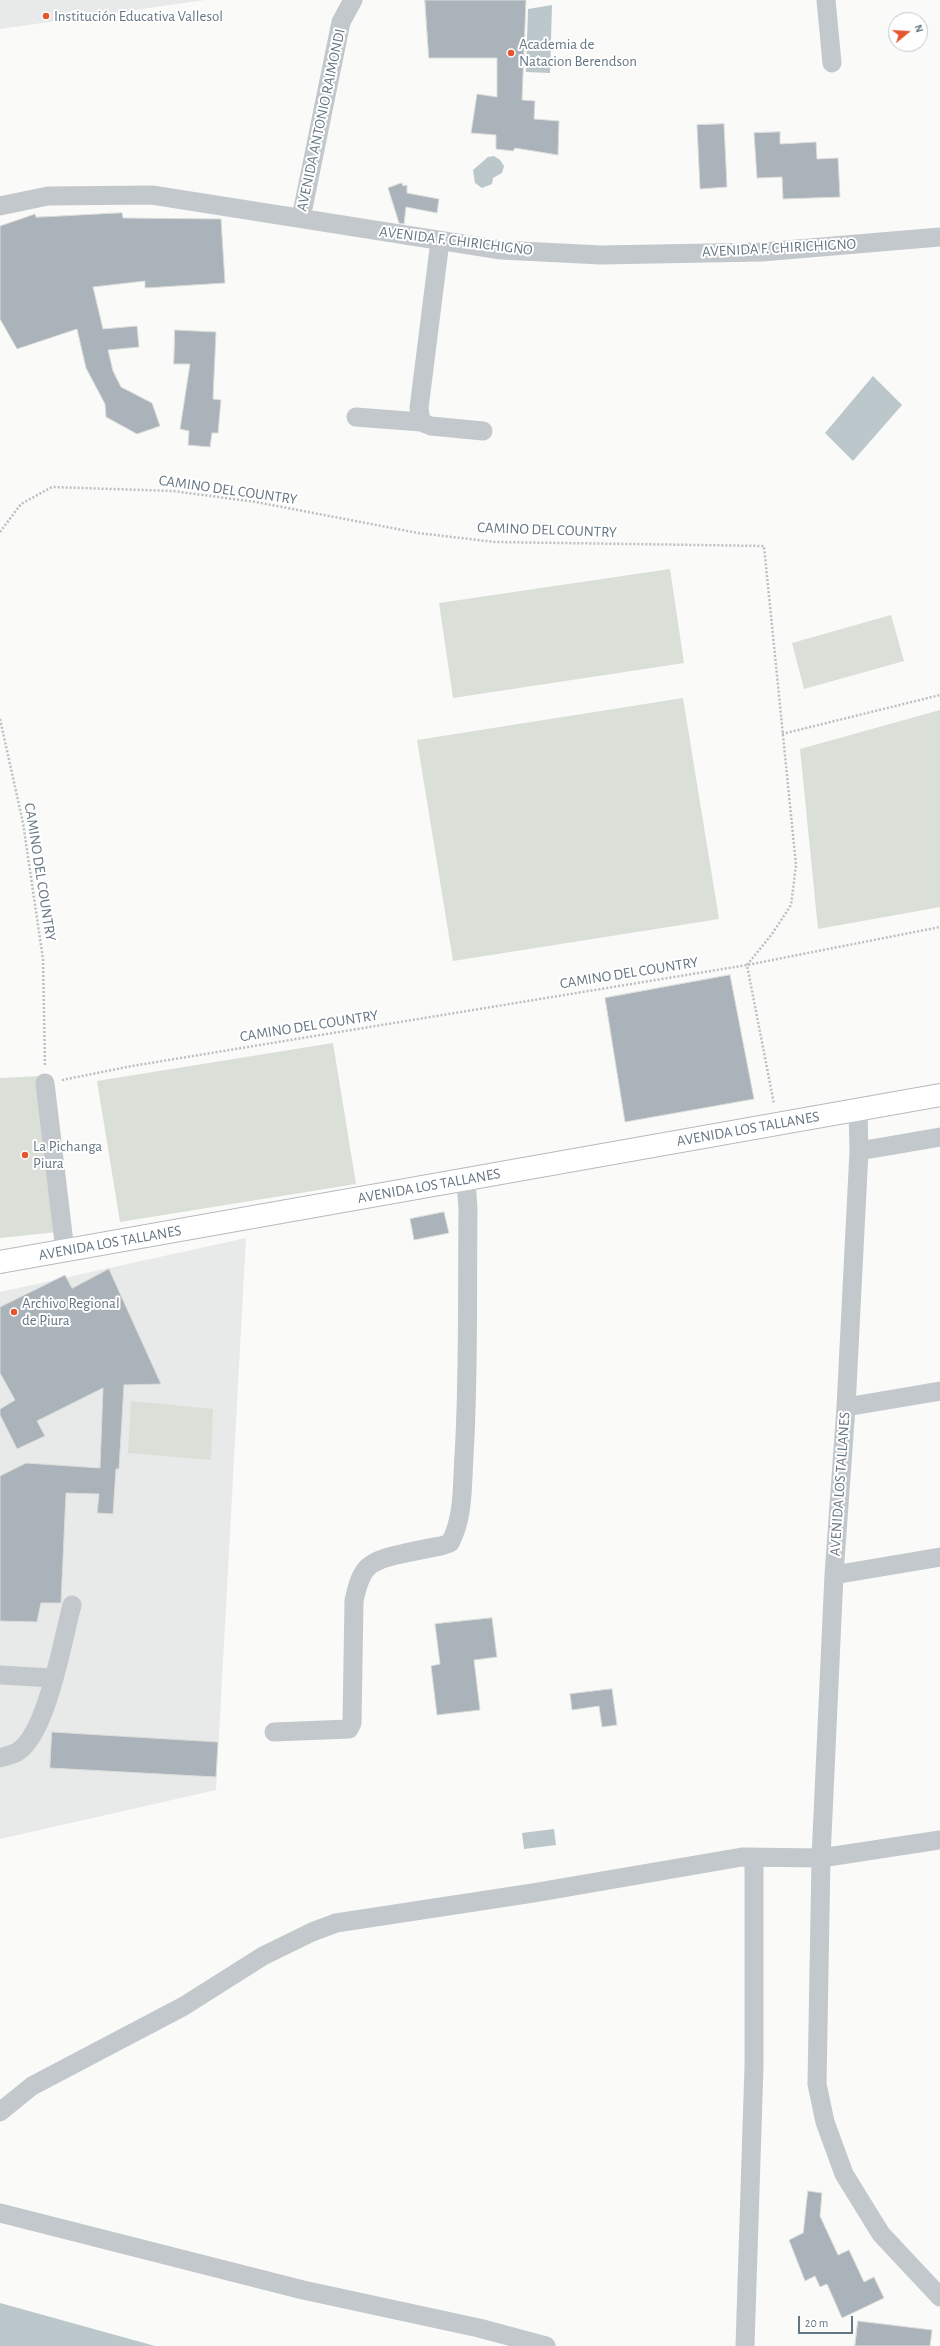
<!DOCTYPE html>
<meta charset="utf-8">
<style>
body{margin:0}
#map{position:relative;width:940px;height:2346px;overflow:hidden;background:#fafaf8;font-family:"Alegreya Sans",sans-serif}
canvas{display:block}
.north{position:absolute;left:888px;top:12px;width:40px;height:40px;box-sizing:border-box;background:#fff;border:1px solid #c1c8cd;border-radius:50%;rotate:72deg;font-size:11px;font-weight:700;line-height:16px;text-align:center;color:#657683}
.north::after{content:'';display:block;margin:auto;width:14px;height:18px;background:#e4572e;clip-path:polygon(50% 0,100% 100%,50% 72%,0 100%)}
.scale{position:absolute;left:798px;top:2316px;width:55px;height:18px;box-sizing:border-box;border:2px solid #657683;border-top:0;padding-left:5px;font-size:12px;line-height:14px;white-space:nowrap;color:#657683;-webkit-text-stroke:3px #fff;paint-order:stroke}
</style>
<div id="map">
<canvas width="940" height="2346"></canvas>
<div class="north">N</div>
<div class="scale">20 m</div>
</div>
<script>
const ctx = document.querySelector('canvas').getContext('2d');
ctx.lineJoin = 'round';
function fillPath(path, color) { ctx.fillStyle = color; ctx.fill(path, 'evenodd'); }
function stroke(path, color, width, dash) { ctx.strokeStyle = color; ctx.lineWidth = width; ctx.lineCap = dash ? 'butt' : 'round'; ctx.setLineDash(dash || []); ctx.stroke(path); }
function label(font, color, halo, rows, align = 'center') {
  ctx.font = font + ' "Alegreya Sans",sans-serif'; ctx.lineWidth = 4; ctx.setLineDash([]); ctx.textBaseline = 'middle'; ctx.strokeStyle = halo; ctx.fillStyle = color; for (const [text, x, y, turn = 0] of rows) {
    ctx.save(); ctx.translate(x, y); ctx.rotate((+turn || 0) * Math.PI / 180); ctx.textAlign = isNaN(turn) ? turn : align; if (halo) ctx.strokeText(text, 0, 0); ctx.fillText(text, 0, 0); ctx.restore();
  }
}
fillPath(new Path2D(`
 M0,0H205L0,29Z
 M246,1238L216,1790L0,1839V1292Z`), '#e8e9e9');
fillPath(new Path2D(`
 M670,569L684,663L453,698L439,603Z
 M891,615L904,661L804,689L792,643Z
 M683,698L719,919L453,961L417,740Z
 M940,710V907L818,929L800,749Z
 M333,1043L356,1184L120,1222L97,1081Z
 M41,1076L57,1232L0,1238V1078Z
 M131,1401L213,1409L211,1460L128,1453Z`), '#dadfd7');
fillPath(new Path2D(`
 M552,5L550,73L526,72L528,9Z
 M494,156L500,160L504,166L502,173L493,178L492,184L482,188L475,183L473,170L488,157Z
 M873,376L902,405L853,461L825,433Z
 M554,1829L556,1845L524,1849L522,1833Z
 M0,2303L155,2346H0Z`), '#bbc7cb');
const building = new Path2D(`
 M425,0H526L522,100L535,101L534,119L559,121L558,155L515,148L513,151L496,149V135L471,133L477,94L497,97V58H429Z
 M724,124L727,187L700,189L697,125Z
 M780,132V144L816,142L817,159L838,158L840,197L783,199L782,177L757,178L754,133Z
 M402,183L403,186L407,185V193L439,199L437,213L406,207L404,224L399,223L388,188Z
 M122,213L123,218L221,219L225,283L145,288V281L93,287L103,329L137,326L139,347L108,350L113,371L121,387L152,403L160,426L137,434L106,417L105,404L86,368L77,329L17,349L0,319V226L35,214L36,217Z
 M175,330L216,332L213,399L221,400L218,433H212L210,447L188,445L189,431L180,429L190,364H174Z
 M730,975L754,1099L625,1122L605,998Z
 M444,1212L449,1233L414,1240L410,1219Z
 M109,1269L161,1384L124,1385L119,1469H116L113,1514L97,1513L99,1494L66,1493L61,1603H41L37,1622L0,1621V1476L26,1463L100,1468L103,1388L37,1421L45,1436L17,1449L0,1415V1409L15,1400L0,1373V1307L65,1275L72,1288Z
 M492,1618L497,1657L474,1660L480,1710L437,1715L431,1666L440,1664L435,1624Z
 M612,1689L617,1725L602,1727L599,1706L572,1710L570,1694Z
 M52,1732L218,1742L216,1777L50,1768Z
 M808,2191L822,2193L820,2216L838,2255L849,2250L864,2282L874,2277L884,2298L842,2318L827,2284L820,2287L815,2276L805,2281L789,2240L803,2233Z
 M858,2321L932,2330L930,2346H855Z`);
fillPath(building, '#aab3b9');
stroke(building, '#dcdcda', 1);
const major = new Path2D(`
 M0,1262L940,1095`);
stroke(major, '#b5babe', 24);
stroke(new Path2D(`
 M0,532L21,504L52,487L173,491L256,502L418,533L495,542L764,546L796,865L791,905L772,934L747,965L774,1104
 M0,719L23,823L43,959L45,1065
 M782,734L940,695
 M62,1080L132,1066L747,965L940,927`), '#bbbfc2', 2.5, [2, 2]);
stroke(new Path2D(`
 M826,0L832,63
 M0,206L48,196L152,195L501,250L601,255L762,252L940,237
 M301,218L341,22L353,0
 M440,241L419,408L421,422L431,426L483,431
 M356,417L421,422
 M45,1083L65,1251
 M858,1110L859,1151L846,1407L834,1575L821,1858L817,2084L825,2122L844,2174L881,2234L940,2297
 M859,1151L940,1137
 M846,1407L940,1391
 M834,1575L940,1557
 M0,1675L53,1678
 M274,1732L349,1729L352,1723L354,1601C361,1567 368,1561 401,1554C415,1551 428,1548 441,1546L450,1543C464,1517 462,1485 464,1456C469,1374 467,1291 468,1209L466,1180
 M0,1758C5,1756 12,1755 17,1752C47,1735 63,1638 72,1605
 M0,2112L32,2086L184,2006L263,1956L312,1932L336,1923L533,1893L742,1857L821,1858L940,1840
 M0,2213L303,2290L479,2328L546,2346
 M745,2346L754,2066V1857`), '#c3c8cc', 19);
stroke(major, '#fff', 22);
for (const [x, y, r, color] of [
 [46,16,4,"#e4572e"],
 [511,53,4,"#e4572e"],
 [25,1155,4,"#e4572e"],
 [14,1312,4,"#e4572e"]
]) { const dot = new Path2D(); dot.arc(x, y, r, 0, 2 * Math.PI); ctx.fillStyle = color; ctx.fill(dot); stroke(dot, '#fff', 1.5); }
label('15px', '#657683', '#fff', [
 ["Institución Educativa Vallesol",54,16],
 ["Academia de",519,44],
 ["Natacion Berendson",519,61],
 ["La Pichanga",33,1146],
 ["Piura",33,1163],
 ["Archivo Regional",22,1303],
 ["de Piura",22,1320]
], 'left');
label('15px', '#657683', '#fff', [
 ["AVENIDA ANTONIO RAIMONDI",321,120,-78],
 ["AVENIDA F. CHIRICHIGNO",456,241,7],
 ["AVENIDA F. CHIRICHIGNO",779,248,-3],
 ["CAMINO DEL COUNTRY",228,490,8],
 ["CAMINO DEL COUNTRY",547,530,2],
 ["CAMINO DEL COUNTRY",40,872,81],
 ["CAMINO DEL COUNTRY",629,973,-9],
 ["CAMINO DEL COUNTRY",309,1026,-9],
 ["AVENIDA LOS TALLANES",748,1129,-10],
 ["AVENIDA LOS TALLANES",429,1186,-10],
 ["AVENIDA LOS TALLANES",110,1243,-10],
 ["AVENIDA LOS TALLANES",840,1484,-86]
]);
</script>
